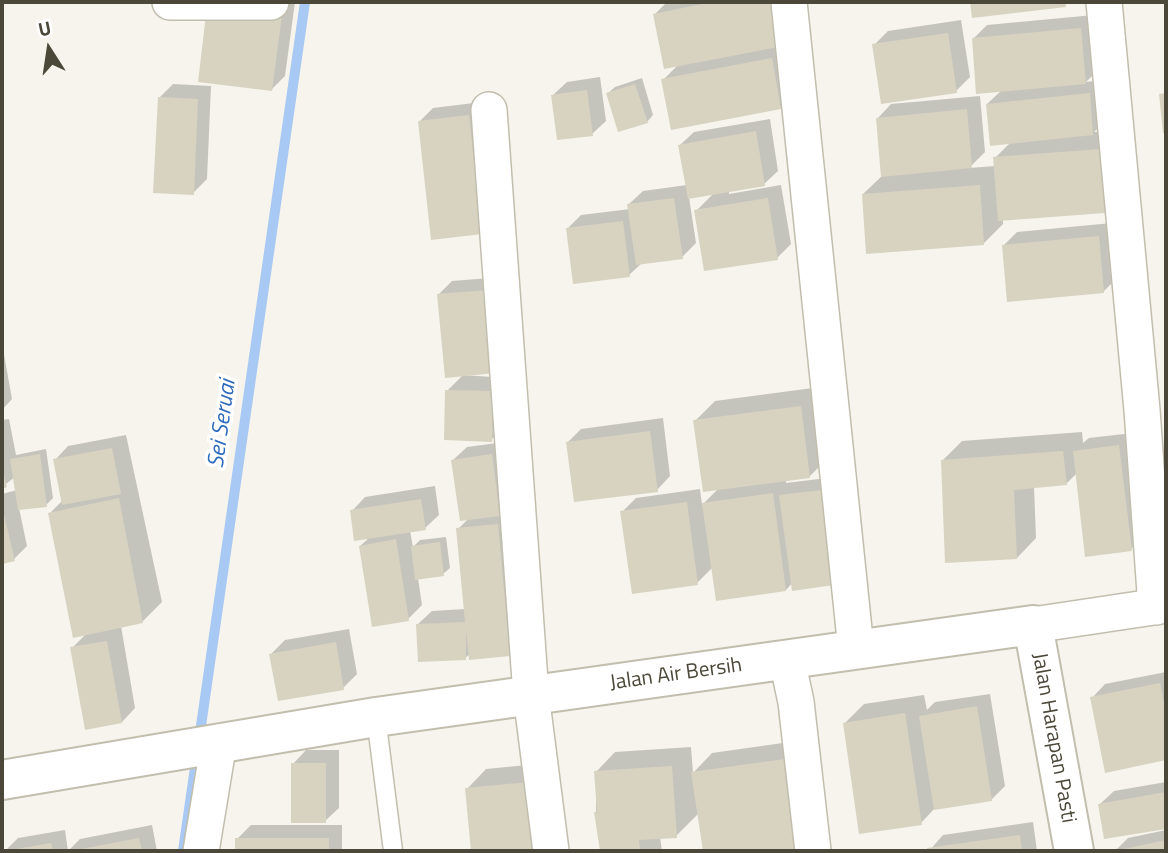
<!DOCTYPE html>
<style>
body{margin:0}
#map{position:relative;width:1168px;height:853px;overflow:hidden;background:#f6f4ec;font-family:"Titillium Web",sans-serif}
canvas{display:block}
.frame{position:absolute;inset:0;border:4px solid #4b4739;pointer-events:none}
.north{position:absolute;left:14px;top:14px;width:70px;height:70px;-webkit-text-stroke:5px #fff;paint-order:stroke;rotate:348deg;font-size:19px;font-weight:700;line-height:28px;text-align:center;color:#4b4739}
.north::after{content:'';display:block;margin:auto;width:24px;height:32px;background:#4b4739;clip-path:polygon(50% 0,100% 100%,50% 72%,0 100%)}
</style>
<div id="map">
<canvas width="1168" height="853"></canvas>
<div class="frame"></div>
<div class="north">U</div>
</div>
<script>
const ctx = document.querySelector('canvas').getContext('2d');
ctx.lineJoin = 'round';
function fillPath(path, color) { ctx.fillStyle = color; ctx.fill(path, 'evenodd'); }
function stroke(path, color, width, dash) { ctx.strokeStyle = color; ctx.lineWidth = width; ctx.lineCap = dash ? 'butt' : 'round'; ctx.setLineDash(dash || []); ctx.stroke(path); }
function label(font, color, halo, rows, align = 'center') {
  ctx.font = font + ' "Titillium Web",sans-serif'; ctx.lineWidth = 7; ctx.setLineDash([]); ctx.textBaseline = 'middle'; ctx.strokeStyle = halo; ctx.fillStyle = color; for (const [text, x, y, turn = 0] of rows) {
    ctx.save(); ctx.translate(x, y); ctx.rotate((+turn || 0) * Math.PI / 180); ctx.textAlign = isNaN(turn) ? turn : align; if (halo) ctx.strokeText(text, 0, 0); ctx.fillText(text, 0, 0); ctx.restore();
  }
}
fillPath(new Path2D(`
 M214,2H295L285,76L272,89Z
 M667,2H797L794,93L780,107L663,80L679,64L655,14Z
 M972,2H1068L1065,5L973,16Z
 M1094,15L1099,69L1086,82L1103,80L1106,120L1094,132L1120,130L1124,192L1105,211L1003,219V224L983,244L863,194L883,175L878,118L891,104L980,96L985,152L969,168L995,166V158L1011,142L987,104L1002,90L973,39L987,25Z
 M961,20L970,77L956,91L874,45L888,31Z
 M600,77L606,121L592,134L553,95L567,82Z
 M642,78L653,115L647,122L608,93L615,87Z
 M173,84L211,86L207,179L193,193L159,98Z
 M482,102V233L420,121L433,108Z
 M770,119L778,171L764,184L729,190V194L781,185L791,244L777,258L696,211L714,193L689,197L696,243L682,257L642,263L629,275L567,229L581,215L630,209L629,204L643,191L687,185L680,145L694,132Z
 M1112,223L1117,278L1103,292L1004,245L1017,232Z
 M502,277L509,358L438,295L452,281Z
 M2,343L12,399L2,410Z
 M463,375L506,378L505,426L491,440L447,391Z
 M820,387L829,457L809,477L786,480V483L835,477L793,582L786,590L713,567L697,583L622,512L636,498L700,489L702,505L719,488L695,421L715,401Z
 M663,418L670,476L657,490L568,442L581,429Z
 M9,419L16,455L46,449L53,498L46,505L19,508L27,546L14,559L2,562V494L17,490L15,477L2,487V420Z
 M1082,432L1083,443L1089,438L1133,433L1144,536L1131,549L1078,472L1066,484L1034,487L1036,538L1017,558L943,460L962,441Z
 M126,435L162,602L142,622L121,626L135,708L122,722L72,648L87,633L50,513L63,500L55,460L68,446Z
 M505,442L523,641L509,655L470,654L465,658L418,624L432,611L465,609L458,529L468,519L453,460L467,447Z
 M435,486L439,515L425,528L410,531L413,547L420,540L446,537L450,568L443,574L418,578L422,605L408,619L360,546L370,537L352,511L365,497Z
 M349,629L357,674L343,688L271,654L285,640Z
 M1166,672V759L1107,771L1092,698L1105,684Z
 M990,694L1005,786L991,800L935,808L921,823L845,723L864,704L924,695L927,710L935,702Z
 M804,740L815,851H704L699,813L676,836L660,837L662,851H601L596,813V772L615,752L691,747L693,773L712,753Z
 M306,750H339V808L325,821L293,764Z
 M558,762L568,851H473L467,789L486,769Z
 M1166,782V827L1105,837L1100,804L1114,791Z
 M1033,822L1037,851H929L943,835Z
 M152,825L157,851H68L80,839Z
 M251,825H342V851H237V839Z
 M65,830L68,851H5L18,838Z
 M1166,830V851H1115L1128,838Z`), '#0003');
stroke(new Path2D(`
 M183,851L305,2`), '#a8c9f3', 10);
fillPath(new Path2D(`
 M712,2H774L783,46L664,69L653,14Z
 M970,2H1065L1066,7L972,18Z
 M207,6L282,15L272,91L198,82Z
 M1081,28L1086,84L976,94L972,38Z
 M948,33L957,93L881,104L872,44Z
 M772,58L781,109L671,130L661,79Z
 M635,84L648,123L618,132L606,93Z
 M587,90L593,136L557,140L551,95Z
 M1090,93L1093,135L990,146L986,104Z
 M1166,93V133H1163L1159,94Z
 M158,97L198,99L194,195L153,193Z
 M967,109L972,168L881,177L876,118Z
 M469,115L482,234L431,240L418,121Z
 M756,131L765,186L688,199L678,145Z
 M1101,149L1105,213L998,221L993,157Z
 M980,185L984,245L866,254L862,194Z
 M674,198L683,259L636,265L627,204Z
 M768,198L778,260L704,271L694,210Z
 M623,221L630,277L573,284L566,228Z
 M1099,236L1104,293L1007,302L1002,245Z
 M488,290L496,373L445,378L437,294Z
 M445,390L493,391L492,442L444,440Z
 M801,406L810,478L703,492L693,420Z
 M650,431L658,492L574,502L566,442Z
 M1119,445L1132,551L1085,557L1073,451Z
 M112,448L121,494L62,505L53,459Z
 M1063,451L1067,485L1014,490L1017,559L945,563L941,460Z
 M40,454L47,507L18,510L10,459Z
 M492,454L500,516L460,521L451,460Z
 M2,467L7,487L2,489Z
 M822,490L834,585L792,591L779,495Z
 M773,493L786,591L716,601L702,503Z
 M119,498L143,623L73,638L48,513Z
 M421,499L426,530L354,541L350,510Z
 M687,502L698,585L632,594L620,511Z
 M2,506L15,561L2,564Z
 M498,524L510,656L469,660L466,630V660L418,662L416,624L465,622L456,528Z
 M396,539L409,621L372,627L359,546Z
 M440,542L444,576L415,580L411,546Z
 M107,641L122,723L85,730L70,647Z
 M336,642L344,690L278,701L269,654Z
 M1160,683L1166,713V760L1105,773L1090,697Z
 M977,706L992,801L934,810L919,716Z
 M905,713L922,825L859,834L843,723Z
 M785,759L798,851H703L691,772Z
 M291,763H326V823H291Z
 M672,766L677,838L639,840L640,851H600L594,812H597L594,771Z
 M539,781L547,851H471L465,788Z
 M1166,792V829L1104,839L1098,804Z
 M1020,835L1022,851H928L927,848Z
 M139,838L142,851H77L76,850Z
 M235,838H329V851H235Z
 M1166,840V851H1119V850Z
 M51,843L53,851H12L11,850Z`), '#d8d2c0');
const service = new Path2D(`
 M376,717L393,851`);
const minor = new Path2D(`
 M170,2H271
 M789,2L856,649
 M1104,2L1142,410L1156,607
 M489,110L531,695L551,851
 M1033,625L1166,605
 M787,660L796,702L813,851
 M201,851L219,742`);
const tertiary = new Path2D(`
 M2,780L376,717L1033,625L1074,851`);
stroke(service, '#c2beae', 21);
stroke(minor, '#c2beae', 38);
stroke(tertiary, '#c2beae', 42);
stroke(service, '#fff', 18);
stroke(minor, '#fff', 35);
stroke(tertiary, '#fff', 38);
label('21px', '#4b4739', '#fff', [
 ["Jalan Air Bersih",676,675,-8],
 ["Jalan Harapan Pasti",1053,738,80]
]);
label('italic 23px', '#2d6abb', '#fff', [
 ["Sei Seruai",223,424,-82]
]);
</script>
